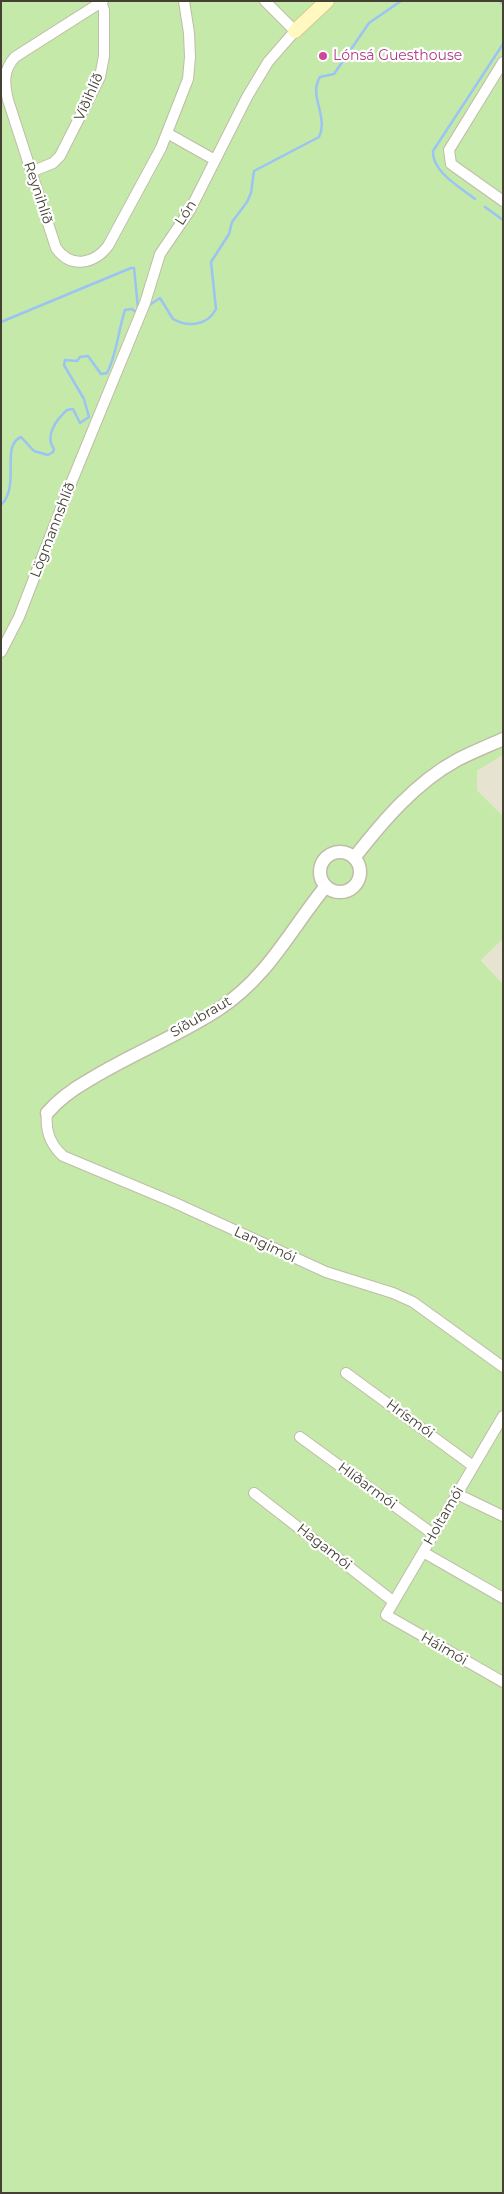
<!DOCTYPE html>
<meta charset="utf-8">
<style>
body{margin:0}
#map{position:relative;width:504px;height:2194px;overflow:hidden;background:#f2f0e3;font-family:Montserrat,sans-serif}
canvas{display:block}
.frame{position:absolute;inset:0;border:2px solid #444033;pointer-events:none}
</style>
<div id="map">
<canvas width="504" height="2194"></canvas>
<div class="frame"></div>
</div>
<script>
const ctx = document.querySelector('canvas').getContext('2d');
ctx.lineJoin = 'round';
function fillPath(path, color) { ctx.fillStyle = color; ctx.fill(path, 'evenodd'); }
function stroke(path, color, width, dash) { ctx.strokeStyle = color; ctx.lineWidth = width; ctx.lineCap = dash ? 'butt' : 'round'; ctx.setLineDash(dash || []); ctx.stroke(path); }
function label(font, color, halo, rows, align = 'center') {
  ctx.font = font + ' Montserrat,sans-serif'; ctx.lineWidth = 4.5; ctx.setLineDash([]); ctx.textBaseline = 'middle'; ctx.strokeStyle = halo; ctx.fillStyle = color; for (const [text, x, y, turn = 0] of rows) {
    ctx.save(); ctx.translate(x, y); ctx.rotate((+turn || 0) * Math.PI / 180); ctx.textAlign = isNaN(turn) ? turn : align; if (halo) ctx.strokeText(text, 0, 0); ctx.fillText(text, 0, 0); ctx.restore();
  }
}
fillPath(new Path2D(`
 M503,755V816L477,790V771Z
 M503,939V984L481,959Z`), '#e7e3d1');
fillPath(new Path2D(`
 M1,1H503V755L477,771V790L503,816V939L481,960L503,984V2193H1Z`), '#c4e9a9');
stroke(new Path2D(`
 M500,1L503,4
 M475,199C460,187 432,172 433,151L503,44
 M485,207L503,220
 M148,306L160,298L173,319C189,328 208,325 216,309L211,262L229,234L232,222L247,202L251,193L254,171L319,137C329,116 308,96 320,77L334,74L369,23L401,1
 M1,322L131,268H134L138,308
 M1,505C21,486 0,446 21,437L34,451L48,455L53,452L54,449C44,436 57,419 67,410L73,409L80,423L89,417L84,399L64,365L65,360L77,361L80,357L88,356L101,374L107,373C117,354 118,331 125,310L132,309L136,312L138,308`), '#9bc3f3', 2.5);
const minor = new Path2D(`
 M103,1L15,57C3,70 4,83 8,100L56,248C71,269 94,264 108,246L161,148L188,79L190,57L189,33L184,1
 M503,62L449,150L451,164L503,201
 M167,133L215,160
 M31,172L53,163L60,156L100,77L104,56V10L101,2
 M1,652L19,617L65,498L145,303L160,254L190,210L247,97L268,62L295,31L265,1
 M47,1113C45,1131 50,1144 63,1156L173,1202L326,1272L393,1293L413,1302L503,1367
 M346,1373L473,1466
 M503,1416L386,1615L503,1682
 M300,1437L433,1534
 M254,1493L394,1602
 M457,1494L503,1516
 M423,1552L503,1598`);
const tertiary = new Path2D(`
 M320 872a20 20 0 1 1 40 0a20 20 0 1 1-40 0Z
 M354,858C383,821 415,783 457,760C472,752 488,746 503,739
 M47,1113C59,1099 73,1089 89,1080C131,1054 178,1036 219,1009C268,977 290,930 326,886`);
const secondary = new Path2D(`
 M295,31L327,1`);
stroke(minor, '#c1bca8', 12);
stroke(tertiary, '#c1bca8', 15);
stroke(secondary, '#d4cc90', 16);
stroke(minor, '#fff', 10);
stroke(tertiary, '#fff', 12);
stroke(secondary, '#fff8c0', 14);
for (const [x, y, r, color] of [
 [323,56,5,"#d1479c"]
]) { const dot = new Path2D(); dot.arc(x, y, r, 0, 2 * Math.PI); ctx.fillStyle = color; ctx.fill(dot); stroke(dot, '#fff', 2); }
label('14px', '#b23c85', '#fff', [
 ["Lónsá Guesthouse",333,56]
], 'left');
label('14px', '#444033', '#fff', [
 ["Víðihlíð",89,97,-66],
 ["Reynihlíð",38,193,72],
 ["Lón",186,213,-57],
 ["Lögmannshlíð",53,530,-69],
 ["Síðubraut",201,1017,-30],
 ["Langimói",265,1245,25],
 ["Hrísmói",410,1419,36],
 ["Hlíðarmói",367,1486,36],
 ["Holtamói",444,1516,-60],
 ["Hagamói",324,1547,38],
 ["Háimói",444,1649,30]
]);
</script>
